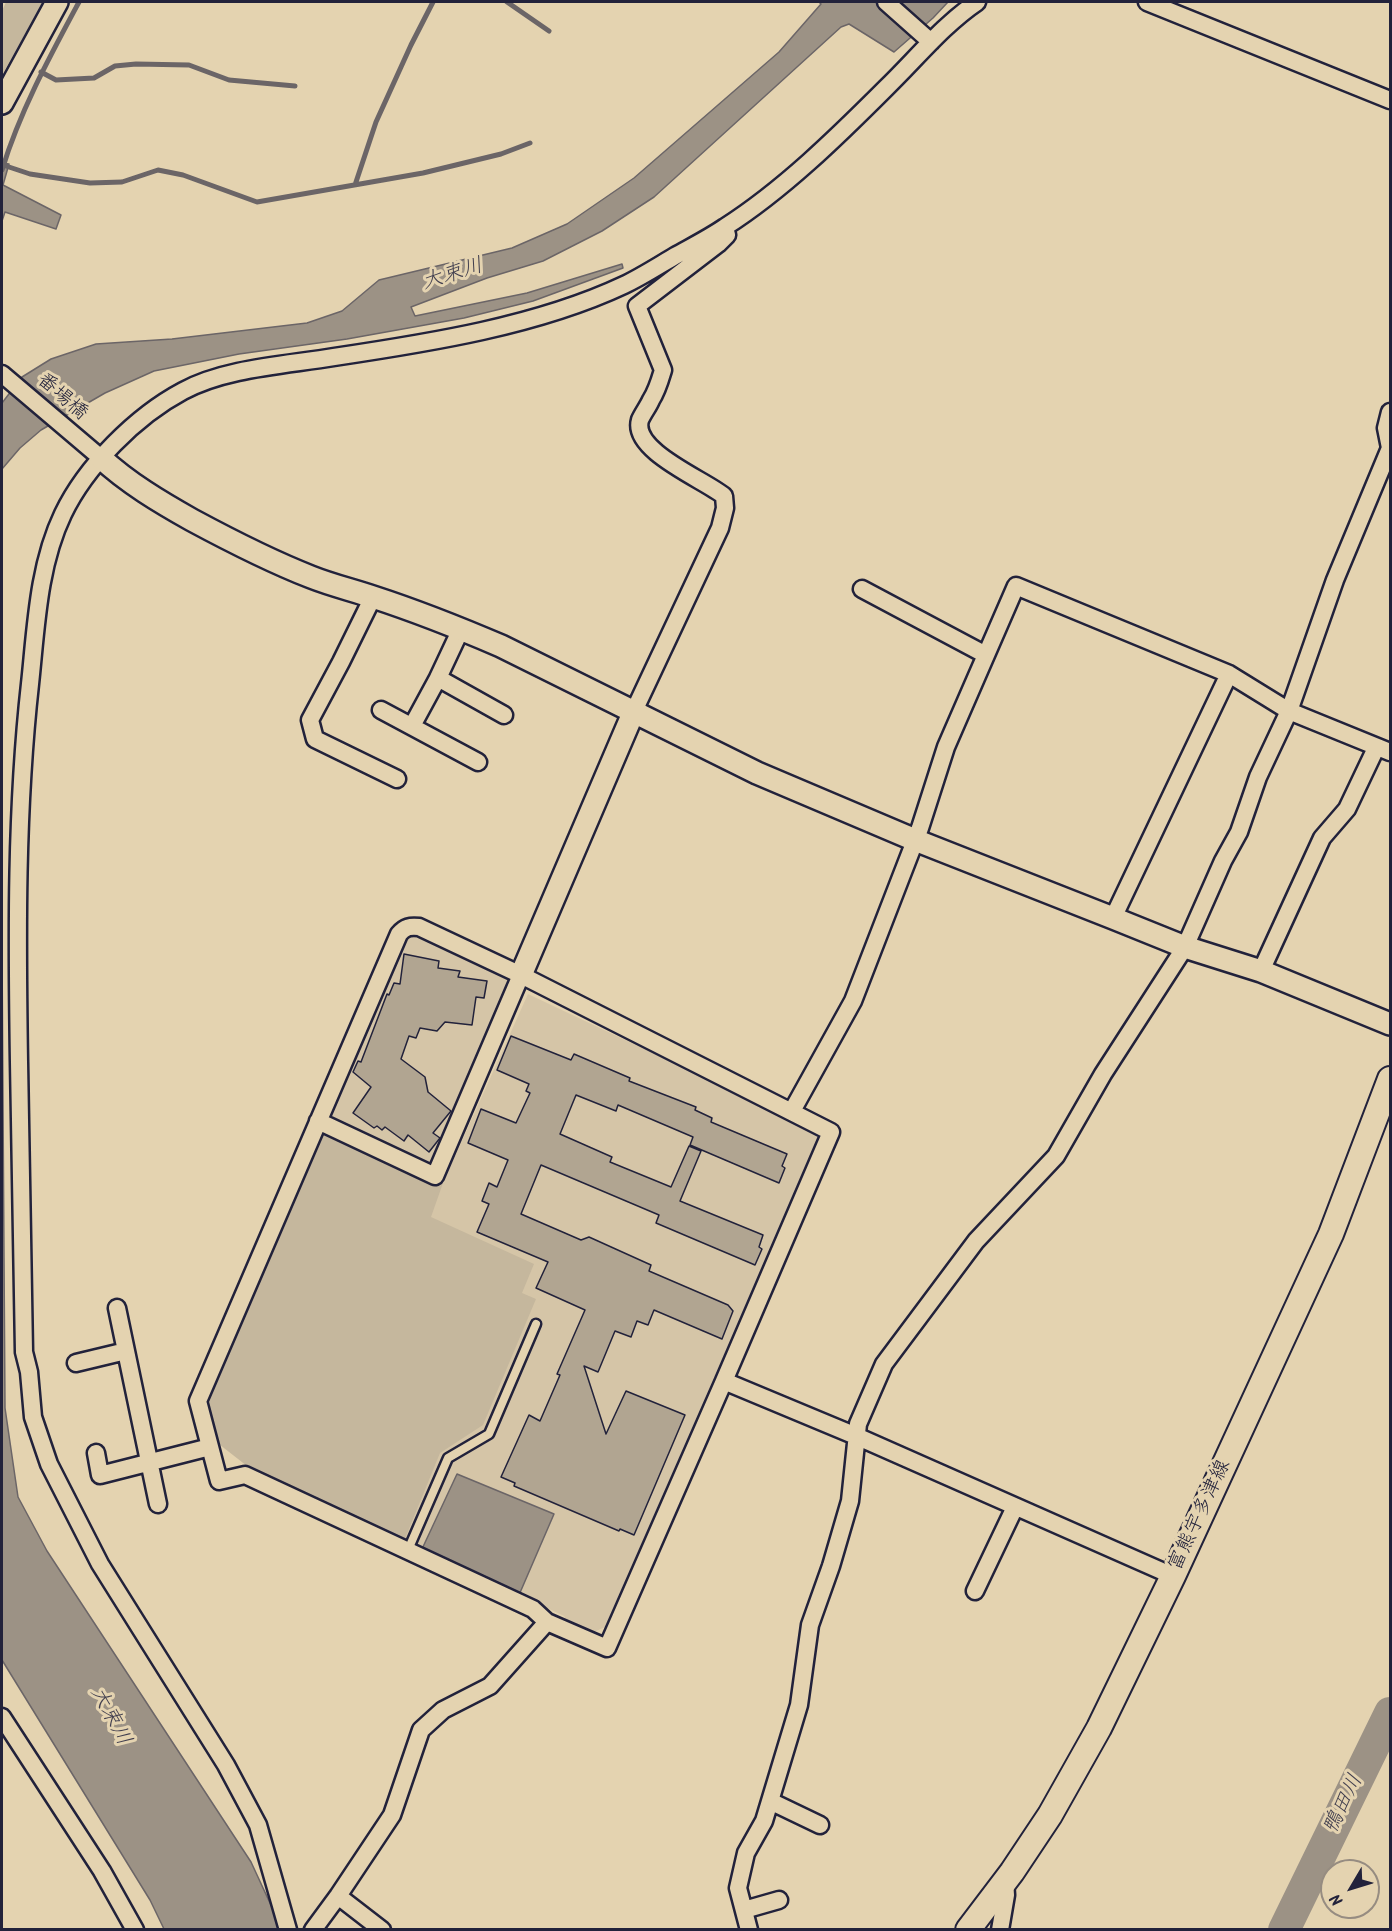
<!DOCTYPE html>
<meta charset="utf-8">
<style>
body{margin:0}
#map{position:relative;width:1392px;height:1931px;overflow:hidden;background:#e4d3b0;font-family:Kalam,sans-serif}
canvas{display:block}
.frame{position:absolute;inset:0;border:3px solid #22223b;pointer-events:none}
.north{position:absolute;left:1320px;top:1859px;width:60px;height:60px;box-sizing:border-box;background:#e4d3b0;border:2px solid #968c81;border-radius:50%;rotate:232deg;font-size:16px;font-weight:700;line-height:24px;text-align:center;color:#22223b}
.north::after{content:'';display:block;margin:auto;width:21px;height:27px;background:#22223b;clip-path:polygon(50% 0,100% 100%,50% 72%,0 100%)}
</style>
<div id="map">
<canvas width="1392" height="1931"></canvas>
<div class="frame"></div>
<div class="north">N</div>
</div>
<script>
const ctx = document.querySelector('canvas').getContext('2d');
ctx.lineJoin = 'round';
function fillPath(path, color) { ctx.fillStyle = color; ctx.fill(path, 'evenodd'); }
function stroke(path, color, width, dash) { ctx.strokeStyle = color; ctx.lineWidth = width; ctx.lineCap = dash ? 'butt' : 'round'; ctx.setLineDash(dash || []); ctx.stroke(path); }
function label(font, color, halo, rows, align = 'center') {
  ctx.font = font + ' Kalam,"Klee One",sans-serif'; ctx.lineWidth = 6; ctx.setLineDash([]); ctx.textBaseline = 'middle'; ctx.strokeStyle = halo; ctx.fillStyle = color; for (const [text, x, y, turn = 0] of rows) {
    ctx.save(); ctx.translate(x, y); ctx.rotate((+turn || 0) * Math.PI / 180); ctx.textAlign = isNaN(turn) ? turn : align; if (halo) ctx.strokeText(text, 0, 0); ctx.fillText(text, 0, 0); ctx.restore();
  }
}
fillPath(new Path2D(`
 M415,933L507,975L511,988L431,1169L328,1118L405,938Z
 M528,994L815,1130L819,1137L605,1627L594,1632L567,1621L564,1616L247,1466L321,1130L443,1183Z`), '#d5c5a7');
fillPath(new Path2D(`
 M6,2H43L2,75V11Z
 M321,1130L443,1183L431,1217L534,1264L522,1293L536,1299L483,1425L440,1453L404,1541L247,1466L215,1441L206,1403Z`), '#c5b79d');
const water = new Path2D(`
 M819,2H948L933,18L894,52L849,24L841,27L654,197L602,231L543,261L487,278L411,307L415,316L527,293L622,264L623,268L533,301L464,318L347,339L239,354L154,371L105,393L41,430L20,448L2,469V403L22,377L51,359L96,344L172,339L307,323L342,311L379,280L512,248L567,224L634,178L779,52L821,4Z
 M2,163L9,164L3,185L61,215L56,229L5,212L2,221Z
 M2,949L5,1408L18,1497L47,1551L251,1862L282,1929H164L150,1900L2,1660Z
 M457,1474L554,1514L519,1595L422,1549Z`);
fillPath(water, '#9c9285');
stroke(water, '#6b6567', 1.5);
stroke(new Path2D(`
 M507,2L549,31
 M41,72L56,80L94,78L115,66L136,64L189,65L229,80L295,86
 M3,165L30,174L90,183L122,182L158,170L183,175L257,202L423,173L501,154L530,143
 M2,170C20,111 50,56 79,2
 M355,185L376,122L411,45L433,2`), '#6b6567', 5);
stroke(new Path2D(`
 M1284,1930L1390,1713`), '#9c9285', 32);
const building = new Path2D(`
 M404,954L439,961L438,968L460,971L458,977L487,981L484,998L476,997L472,1025L445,1022L437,1031L420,1028L416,1038L409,1036L401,1059L425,1077L428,1092L451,1111L433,1133L440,1138L429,1152L408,1135L404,1141L385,1127L382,1130L377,1126L374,1128L353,1113L371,1087L353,1072L358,1061L361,1062L387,994L389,995L394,983L400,984Z
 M511,1036L571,1060L574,1054L630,1078L629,1081L696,1107L695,1110L712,1118L711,1122L787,1154L782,1166L785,1168L779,1183L690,1145L693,1137L618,1105L616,1111L576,1095L560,1134L612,1157L610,1162L671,1187L689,1146L701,1151L680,1201L763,1235L759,1247L762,1249L755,1265L656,1223L659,1215L541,1165L521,1214L581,1240L589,1237L651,1265L649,1271L728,1305L733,1311L722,1339L654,1310L648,1325L637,1321L631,1337L615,1331L598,1372L584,1366L606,1434L626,1391L685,1415L634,1535L620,1529L619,1531L514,1486L515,1483L501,1477L529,1415L540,1421L560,1375L557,1374L585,1310L536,1288L548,1262L477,1232L489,1204L482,1201L489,1183L497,1187L508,1160L468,1143L481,1109L516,1123L530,1093L526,1091L529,1084L497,1070Z`);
fillPath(building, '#b1a591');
stroke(building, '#22223b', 1.5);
const service = new Path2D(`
 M408,1550L448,1458L489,1434L536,1324`);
const minor = new Path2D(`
 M886,2L931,42
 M1147,2L1390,100
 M2,374L101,458
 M862,589L986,655
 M373,597L341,662L310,720L315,739L397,779
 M461,629L438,678L504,715
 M381,710L478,762
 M634,711L720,528L725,508L724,496C705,480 631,451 640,420C643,413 648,407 651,400C657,391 660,380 663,370L637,306L718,244L727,235L725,228
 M412,726L438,678
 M1113,918L1229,674
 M1261,971L1322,838L1347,809L1376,748
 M792,1111L853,1001L920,828L946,747L1016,586L1229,674L1289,711L1390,752
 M318,1121L435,1176L521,975
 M117,1308L158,1504
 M76,1363L126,1351
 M96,1453L100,1475L210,1447
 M975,1591L1015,1507
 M547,1622L533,1609L245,1475L219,1481L198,1401L399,934C405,927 410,926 419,927L521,975L831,1132L724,1381
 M2,1717L102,1871L135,1930
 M770,1801L820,1825
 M338,1896L382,1930
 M744,1910L779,1900
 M288,1930L258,1825L226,1765L100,1564L49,1464L33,1417L29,1372L24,1352C22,1256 21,1159 19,1062C17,935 16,810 30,684C36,628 38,566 63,514C86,466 136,416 183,391C225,368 286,365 334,357C428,343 537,326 624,285C641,277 658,266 675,256C691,247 709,238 725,227C783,190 837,137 886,88C916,59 943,25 977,2
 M313,1930L338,1896L392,1815L421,1730L443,1710L490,1686L547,1622L607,1648L724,1381L856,1436L1173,1576
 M749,1930L738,1888L746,1853L764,1821L799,1705L810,1625L831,1566L850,1501L858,1424L884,1364L976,1241L1056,1156L1103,1074L1185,947L1223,861L1239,832L1258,777L1289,711L1335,580L1390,448L1386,428L1390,412
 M1000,1930L1006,1895L1005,1881`);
const tertiary = new Path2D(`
 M2,103L57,2
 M101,458C128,483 160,502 192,520C231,541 270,561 311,577C331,585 352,590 373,597C416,611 459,628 501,646L757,773L915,840L1113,918L1185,947L1261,971L1390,1024
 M521,975L634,711`);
const secondary = new Path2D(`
 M968,1930L1012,1872L1050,1815L1099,1728L1173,1576L1331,1234L1390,1079`);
stroke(service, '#22223b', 13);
stroke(minor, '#22223b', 21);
stroke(tertiary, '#22223b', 26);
stroke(secondary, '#22223b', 28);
stroke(service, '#e4d3b0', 8);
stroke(minor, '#e4d3b0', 16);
stroke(tertiary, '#e4d3b0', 21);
stroke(secondary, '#e4d3b0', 24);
label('20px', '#22223b', '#e4d3b0', [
 ["番場橋",61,398,41],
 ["富熊宇多津線",1201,1516,-65]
]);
label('italic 21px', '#403e4e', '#e4d3b0', [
 ["大束川",453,276,-17],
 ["大束川",109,1717,62],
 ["鴨田川",1345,1805,-64]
]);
</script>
